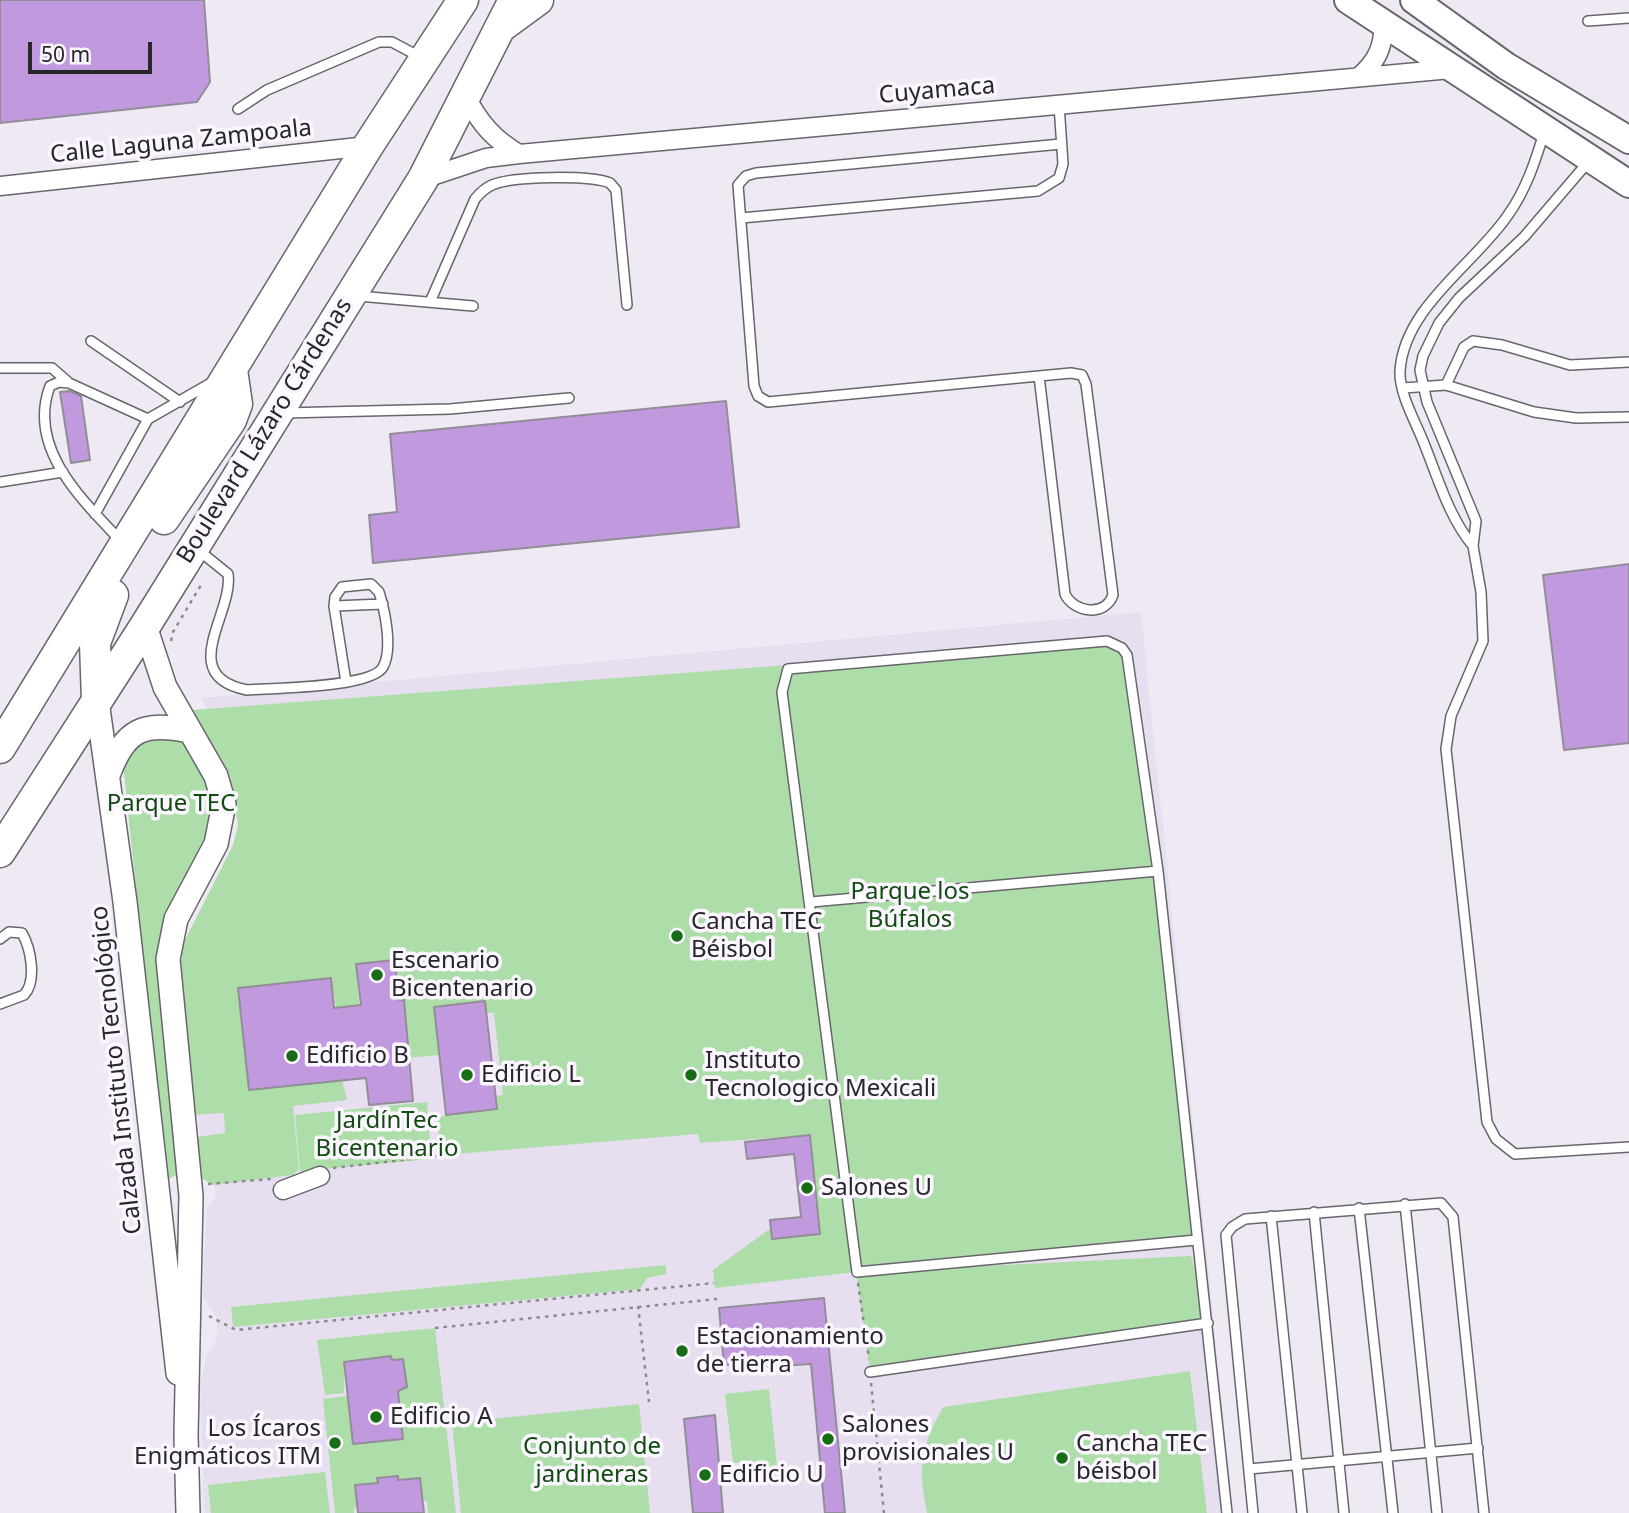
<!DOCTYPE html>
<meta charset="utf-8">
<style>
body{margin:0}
#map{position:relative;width:1629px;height:1513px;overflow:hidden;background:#eee9f3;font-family:"Noto Sans",sans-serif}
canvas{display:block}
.scale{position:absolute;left:28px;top:42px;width:124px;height:32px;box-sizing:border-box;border:4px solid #272629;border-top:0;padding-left:9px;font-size:21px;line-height:24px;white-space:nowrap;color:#272629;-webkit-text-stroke:5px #fbf6ff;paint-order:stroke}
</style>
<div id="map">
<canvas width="1629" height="1513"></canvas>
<div class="scale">50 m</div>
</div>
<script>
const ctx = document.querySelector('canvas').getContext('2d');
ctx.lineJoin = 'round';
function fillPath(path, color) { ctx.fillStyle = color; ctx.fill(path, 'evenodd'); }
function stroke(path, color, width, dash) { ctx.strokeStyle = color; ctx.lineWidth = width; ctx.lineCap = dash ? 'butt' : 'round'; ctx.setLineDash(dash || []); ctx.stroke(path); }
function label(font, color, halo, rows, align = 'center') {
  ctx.font = font + ' "Noto Sans",sans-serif'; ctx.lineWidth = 7; ctx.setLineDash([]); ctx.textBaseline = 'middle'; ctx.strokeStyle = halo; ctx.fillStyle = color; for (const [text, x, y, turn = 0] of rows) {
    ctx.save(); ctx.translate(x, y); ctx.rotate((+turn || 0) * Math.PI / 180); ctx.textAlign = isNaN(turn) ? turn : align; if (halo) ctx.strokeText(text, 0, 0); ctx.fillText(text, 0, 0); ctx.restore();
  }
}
fillPath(new Path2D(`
 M1141,612L1233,1513H204L200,1387L207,1354L218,1337L216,1317L203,1296L205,1237L207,1208L215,1198L214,1183L204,1175L184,974L249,836L220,735L201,698Z`), '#e7deef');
fillPath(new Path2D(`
 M1107,641L1114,643L1130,663L1196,1240L879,1271L1191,1256L1208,1323L870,1372L856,1272L715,1288L713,1270L771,1228L773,1239L820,1234L810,1135L700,1143L698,1134L443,1155L436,1119L446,1115L497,1109L496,1096L503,1095L494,1013H487L485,1002L434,1007L439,1055L409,1058L404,1000L394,960L356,964L361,1028L340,1031L331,978L238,988L249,1090L342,1080L347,1100L293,1106L299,1169L293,1175L213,1185L201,1178L196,1137L225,1133L224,1113L194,1115L181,964L183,944L233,845L238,825L230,777L192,710Z
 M163,736L193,738L216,802L209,843L174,901L179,1174L166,1180L123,763L136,743Z
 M427,1102L431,1159L300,1171L295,1115Z
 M666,1265V1274L647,1278L640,1289L233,1327L231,1307Z
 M435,1328L456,1513H428L427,1501H422L398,1480L397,1476L377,1478L378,1483L356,1485L357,1507L354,1508V1513H335L323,1399L348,1396L403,1439L398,1391L407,1387L403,1360H392L391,1356L344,1362V1393L325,1395L317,1340Z
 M1190,1371L1207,1513H927C918,1467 920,1448 943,1407Z
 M769,1389L778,1475L751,1478L750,1462L733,1463L725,1394Z
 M639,1404L650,1513H461L452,1423Z
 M325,1472L330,1513H211L208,1485Z`), '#addea9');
const building = new Path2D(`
 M0,0H204L210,82L197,102L0,123Z
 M69,391L81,396L90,460L71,463L60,392Z
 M726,401L739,527L373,563L369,515L397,512L390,434Z
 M1629,564V743L1564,750L1543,575Z
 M395,960L399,1000H404L413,1101L369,1105L366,1078L249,1090L238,988L331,978L334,1008L361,1005L356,964Z
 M485,1001L497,1109L446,1115L434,1007Z
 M810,1135L820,1234L772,1239L770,1220L801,1217L794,1154L747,1159L745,1142Z
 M824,1298L845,1513H825L811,1364L764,1367V1362L724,1365L719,1308Z
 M391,1356L392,1360L403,1359L407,1387L398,1391L403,1439L353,1444L344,1362Z
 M715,1415L723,1513H693L684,1419Z
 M398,1476V1480L420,1478L424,1513H358L355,1485L378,1483L377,1478Z`);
fillPath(building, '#c099df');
stroke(building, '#928d96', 2);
const service = new Path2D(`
 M1588,21L1629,18
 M238,109L267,90L379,42H392L422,58
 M1589,161L1524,237L1459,298L1439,323L1423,356L1420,370L1427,402L1476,521L1473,546L1481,592L1483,641L1451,716L1446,749L1487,1122L1496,1139L1515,1154L1629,1147
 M741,218L1038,191L1059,178L1063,164L1059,104
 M358,296L473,306
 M430,302L475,199C480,193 485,188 492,185C513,176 590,175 610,183L616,190L627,305
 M91,341L180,402
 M0,368H52L68,382
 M1071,373L1082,375L1086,384L1113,595C1105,617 1074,613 1065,594L1039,376Z
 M1039,376L768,402L758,396L754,386L738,185L746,176L756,173L1061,144
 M1446,385L1464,347L1473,341L1502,345L1570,365L1629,362
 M1403,388L1446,385L1534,412L1576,418L1629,417
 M284,413L450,409L569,398
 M0,482L63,472
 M95,514L148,419
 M120,540C80,498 27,447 50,386L59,382L69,383L148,419L211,383
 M1473,546C1449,517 1439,481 1425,446C1417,424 1399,395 1400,371C1404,307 1475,264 1508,215C1526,190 1535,162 1544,133
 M197,549L228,574C234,613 175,676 247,690C271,688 372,688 383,667C393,649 385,611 379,592L371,584L342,587L335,597L334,606
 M346,682L334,606L383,604
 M811,902L1158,871
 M0,939L9,932L22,933C31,949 37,981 24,995L0,1004
 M1405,1204L1437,1513
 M1359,1208L1393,1513
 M1314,1212L1344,1513
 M1271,1216L1302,1513
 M1196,1240L857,1272L782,692L788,669L1107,641L1122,648L1127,655L1158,871L1227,1513
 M870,1372L1208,1323
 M1249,1469L1478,1448
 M1253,1513L1226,1235L1232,1227L1245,1219L1441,1203L1453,1217L1484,1513`);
const minor = new Path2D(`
 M1359,77C1377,61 1383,48 1384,24
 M466,97C480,123 493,139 519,154
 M423,179L486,158L519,154L1451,69
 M0,186L368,146
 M283,1190L320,1176`);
const tertiary = new Path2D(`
 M145,626L165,687L216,776L224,804L216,844L176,919L168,959L191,1196L186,1435L188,1513
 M97,701L125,902L178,1373
 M109,773C125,730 143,721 189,731`);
const secondary = new Path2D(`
 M1348,0L1629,184
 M1414,0L1506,66L1629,140`);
const primary = new Path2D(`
 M501,27L538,0
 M164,519L231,420L237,404L232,370
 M97,701L95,643L113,595
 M0,748L368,146L463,0
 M0,852L145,626L423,179L514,0`);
stroke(service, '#69656d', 12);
stroke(minor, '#69656d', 21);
stroke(tertiary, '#69656d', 26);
stroke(secondary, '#69656d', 30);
stroke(primary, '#69656d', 33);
stroke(new Path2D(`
 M171,641L173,632L201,585
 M333,1168L437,1156
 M208,1184L271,1179
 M858,1283L869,1359
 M638,1306L649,1402
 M209,1316L236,1330L714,1283
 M435,1328L717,1299
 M871,1383L884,1513`), '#8d8990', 2.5, [3.5, 5]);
stroke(service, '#fff', 9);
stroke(minor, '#fff', 18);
stroke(tertiary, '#fff', 23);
stroke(secondary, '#fff', 26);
stroke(primary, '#fff', 30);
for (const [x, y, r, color] of [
 [677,936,7,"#176d16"],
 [377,975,7,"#176d16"],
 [292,1056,7,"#176d16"],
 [467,1075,7,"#176d16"],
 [691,1075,7,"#176d16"],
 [807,1188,7,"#176d16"],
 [682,1351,7,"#176d16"],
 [376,1417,7,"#176d16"],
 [828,1439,7,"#176d16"],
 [335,1443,7,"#176d16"],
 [1062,1458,7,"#176d16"],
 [705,1475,7,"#176d16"]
]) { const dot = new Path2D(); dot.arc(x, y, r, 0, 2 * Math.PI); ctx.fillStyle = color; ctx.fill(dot); stroke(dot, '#fbf6ff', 2.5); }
label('24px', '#272629', '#fbf6ff', [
 ["Cuyamaca",937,91,-5],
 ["Calle Laguna Zampoala",181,142,-6],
 ["Boulevard Lázaro Cárdenas",265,431,-58],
 ["Calzada Instituto Tecnológico",117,1070,-96]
]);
label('24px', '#104c0e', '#fbf6ff', [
 ["Parque TEC",171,804],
 ["Parque los",910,892],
 ["Búfalos",910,920],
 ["JardínTec",387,1121],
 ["Bicentenario",387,1149],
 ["Conjunto de",592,1447],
 ["jardineras",592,1475]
]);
label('24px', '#272629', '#fbf6ff', [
 ["Cancha TEC",691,922],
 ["Béisbol",691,950],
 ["Escenario",391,961],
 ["Bicentenario",391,989],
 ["Edificio B",306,1056],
 ["Instituto",705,1061],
 ["Tecnologico Mexicali",705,1089],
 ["Edificio L",481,1075],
 ["Salones U",821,1188],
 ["Estacionamiento",696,1337],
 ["de tierra",696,1365],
 ["Edificio A",390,1417],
 ["Salones",842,1425],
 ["provisionales U",842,1453],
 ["Los Ícaros",321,1429,"right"],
 ["Enigmáticos ITM",321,1457,"right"],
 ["Cancha TEC",1076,1444],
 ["béisbol",1076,1472],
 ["Edificio U",719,1475]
], 'left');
</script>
